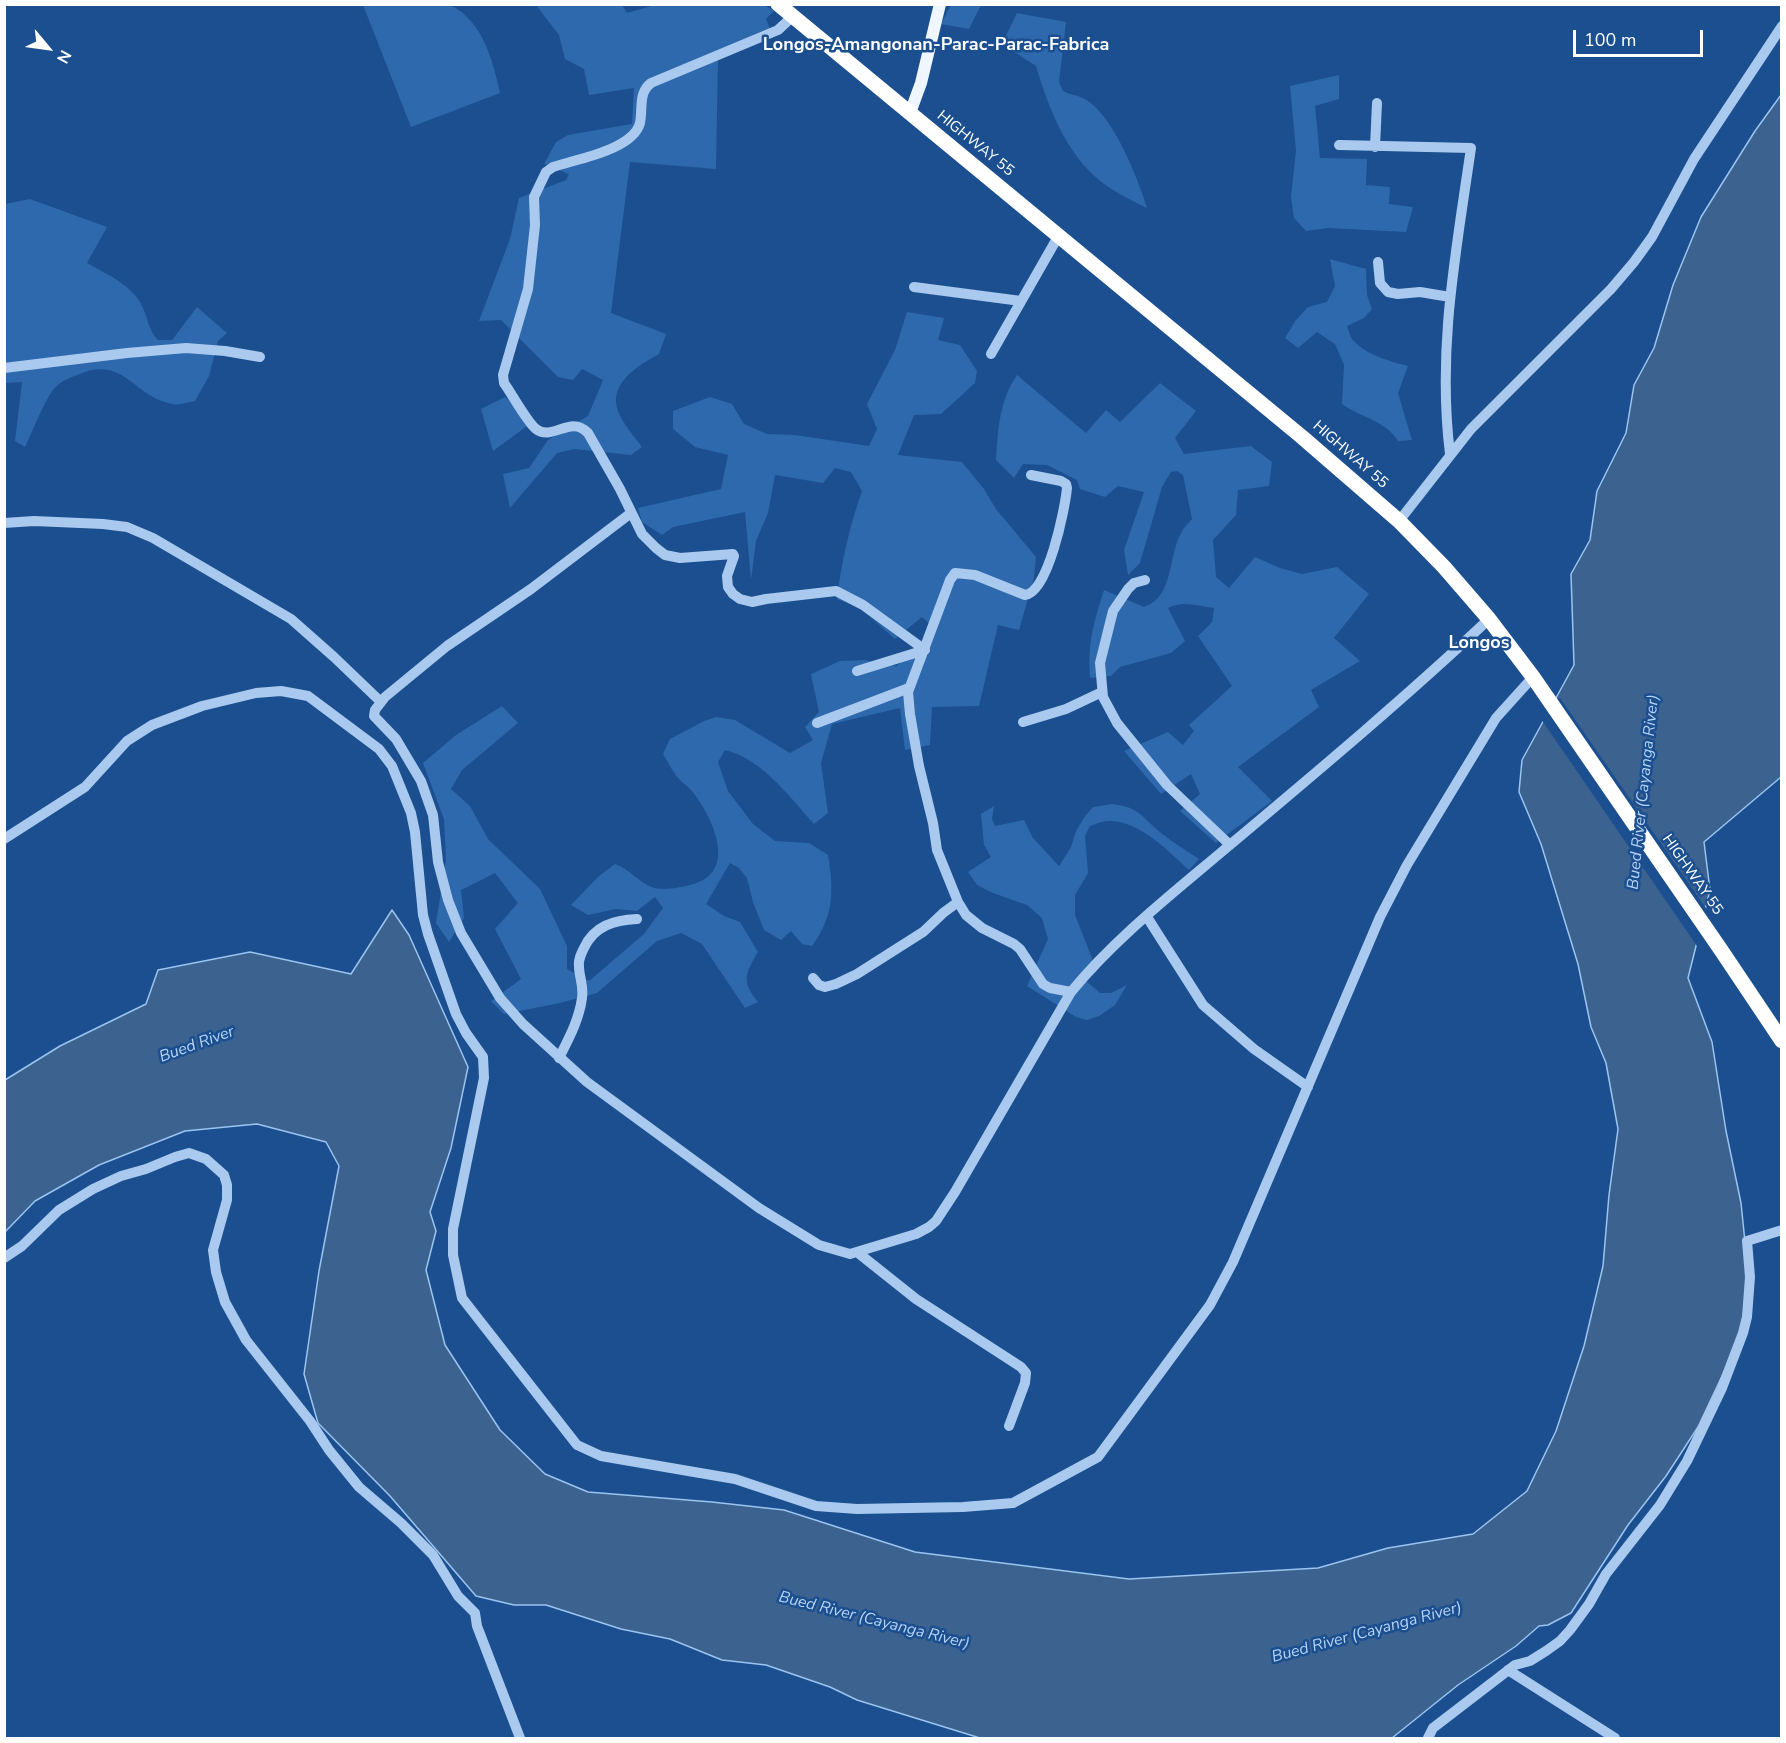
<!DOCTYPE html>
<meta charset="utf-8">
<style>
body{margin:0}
#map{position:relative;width:1786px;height:1743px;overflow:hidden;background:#1b4f8f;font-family:"Nunito Sans",sans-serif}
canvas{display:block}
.frame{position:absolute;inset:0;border:6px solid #fff;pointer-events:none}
.north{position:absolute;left:18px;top:18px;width:60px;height:60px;-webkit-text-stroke:4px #1b4f8f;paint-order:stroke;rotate:119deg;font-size:16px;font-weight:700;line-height:24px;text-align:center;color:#fff}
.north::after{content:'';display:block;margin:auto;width:21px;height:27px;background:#fff;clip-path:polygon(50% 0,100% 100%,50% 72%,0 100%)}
.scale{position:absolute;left:1573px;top:30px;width:130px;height:27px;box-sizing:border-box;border:3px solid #fff;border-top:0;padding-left:8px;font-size:18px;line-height:21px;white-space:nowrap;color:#fff;-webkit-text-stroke:4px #1b4f8f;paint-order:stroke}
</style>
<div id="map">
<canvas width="1786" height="1743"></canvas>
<div class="frame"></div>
<div class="north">N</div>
<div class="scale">100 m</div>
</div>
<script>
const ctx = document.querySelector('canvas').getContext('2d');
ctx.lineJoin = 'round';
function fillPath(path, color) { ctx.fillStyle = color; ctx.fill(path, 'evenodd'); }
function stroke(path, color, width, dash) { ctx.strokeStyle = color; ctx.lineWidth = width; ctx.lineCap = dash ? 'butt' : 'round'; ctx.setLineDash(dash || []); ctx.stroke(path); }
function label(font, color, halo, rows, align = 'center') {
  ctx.font = font + ' "Nunito Sans",sans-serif'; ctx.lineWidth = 5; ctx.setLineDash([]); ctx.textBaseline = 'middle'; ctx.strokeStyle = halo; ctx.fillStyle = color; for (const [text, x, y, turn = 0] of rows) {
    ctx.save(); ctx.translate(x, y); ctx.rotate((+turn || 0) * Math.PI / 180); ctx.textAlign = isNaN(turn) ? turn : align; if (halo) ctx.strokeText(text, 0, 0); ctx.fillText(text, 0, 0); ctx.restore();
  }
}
fillPath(new Path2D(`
 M658,4L764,5L774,11L766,19L773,36L718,59L716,169L630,162L611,313L666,334L659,354C639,365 608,383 618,411C623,424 634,436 642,447L631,455L574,449L557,453L510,508L503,474L529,468L548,440L588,416L603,380L582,369L573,380L558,377L501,320L479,321L510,239L519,198L566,180L569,174L544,164L556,142L568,135L632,124L634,88L589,95L584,69L565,59L559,35L536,5H622L627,13Z
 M363,5C377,4 445,2 452,6C483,22 493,61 500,93L411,127Z
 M951,5H981L969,29L941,24Z
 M1017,13L1066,22L1059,82L1063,91C1070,95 1078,95 1085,99C1113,115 1138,178 1147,208C1135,202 1122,196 1110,188C1069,162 1049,110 1036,66L1002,44Z
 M1339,75V99L1315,106L1320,158L1367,159L1366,185L1390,187L1389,204L1413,207L1406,232L1328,228L1306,231L1294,218L1291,197L1296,150L1290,86Z
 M30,199L107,227L87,263C105,273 128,283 140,302C148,315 147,329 158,340H172L197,307L227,333L218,341L209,376L195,401C188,402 179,406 172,404C132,396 124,354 77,375C69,378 59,382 54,389C44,401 32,433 25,447L15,441L22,382L5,383V204Z
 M1330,259L1366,269L1367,295L1372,309L1364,318L1347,326C1349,331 1350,337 1353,340C1366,355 1389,361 1408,366L1398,393L1412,440L1398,441C1385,420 1361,418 1342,404L1344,365L1335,344L1317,332L1298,348L1285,338L1296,320L1308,307L1327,302L1335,286Z
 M907,312L944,318L938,340L960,345L977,371L975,383L941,414L914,415L898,455L962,462L984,489L996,509L1036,557L1034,578L1019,630L998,625L979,706L932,707L930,745L905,750L900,708L832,724L821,763L828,813L814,824C789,796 762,759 725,750L718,762L728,791L753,824L775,841L809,843L828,855C834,891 834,916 812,946L802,944L791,931L781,940L764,930L753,902L747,878L739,868L730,863L706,904L724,916L740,922L758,952C745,974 741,981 758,1002L745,1008L702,944L681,933L657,941L597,993L560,1003L504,1014L491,1001L521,979L495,929L518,903L495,873L461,890L464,918L449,942L436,923L446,860L444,819L423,763L456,735L502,706L518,723L462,770L451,789L470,806L488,839L540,889L567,946V969L589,981L644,934L663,908L655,897L637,911L616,909L588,915L571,905L599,876L615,864C630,869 639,883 654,888C667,891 692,886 703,880C736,862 708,810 691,790C686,785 679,780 675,774C670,767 667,760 663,754L670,739L704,721L716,717L735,720L790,753L813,740L805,727L819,712L811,674L840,661L864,660L896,666L924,645L931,625L922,617L895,639L859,607L837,599C841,563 850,525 862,491L851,472L835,468L823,483L775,475L768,513L756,541L751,580L745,512L673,527L662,535L642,522L638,508L721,489L728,455L695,447L673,429V411L710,397L732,404L744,424L767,434L795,435L869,446L877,429L867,404L895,350Z
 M1017,375L1086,433L1106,410L1120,422L1160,383L1196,411L1175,438L1184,454L1251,446L1272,462L1269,486L1238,490L1236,515L1213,540L1216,577L1229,588L1255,557L1280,568L1302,574L1337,567L1369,594L1334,638L1360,661L1311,690L1319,707L1238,767L1272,801L1216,843L1180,811L1200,794L1191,774L1161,794L1124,751L1168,732L1183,745L1194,731L1189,725L1232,686L1198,636L1212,622L1214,608C1198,606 1182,600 1168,608L1185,641L1171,653L1120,667L1111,676L1090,678C1088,641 1093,625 1104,590L1144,607C1174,597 1168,556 1181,533C1183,528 1189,523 1192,519L1183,475L1177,471L1171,472L1162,487L1140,563L1128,575L1124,550L1144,492L1118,486L1105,497L1080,489L1077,480L1047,465L1023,464L1014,478L996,460C998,430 999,401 1017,375Z
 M505,397L534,421L493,451L481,409Z
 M1112,804C1140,807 1141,817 1160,832C1172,842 1186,850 1199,859L1189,870C1168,851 1139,820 1108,821C1102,821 1096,824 1090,826L1085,836L1088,873L1075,895V915L1097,971L1085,980L1100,993H1111L1127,985L1115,1005L1099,1016L1087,1020L1076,1017L1027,986L1048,939L1042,918L1027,905L993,893L977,885L968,872L991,857L984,845L981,814L994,806L992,819L995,826L1024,820L1033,838L1059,866L1071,847L1076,831L1085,816L1093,807Z`), '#2e69ad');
const water = new Path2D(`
 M1781,95V777L1704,842L1710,890L1688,978L1712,1042L1726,1131L1741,1203L1749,1281L1739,1340L1698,1427L1666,1476L1628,1525L1571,1613L1548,1625L1539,1626L1516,1646L1458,1685L1392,1738H980L857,1700L830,1687L766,1665L722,1660L670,1639L621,1629L546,1605H514L476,1596L390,1496L318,1423L304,1374L319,1271L339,1166L326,1142L257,1124L185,1131L99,1165L35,1201L5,1232V1080L60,1046L146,1004L158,970L250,952L351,974L392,910L409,935L468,1067L451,1148L430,1212L436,1231L426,1270L445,1345L500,1430L545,1474L588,1492L712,1502L784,1510L915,1552L1129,1579L1318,1568L1388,1548L1473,1534L1527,1491L1556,1431L1584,1346L1603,1266L1609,1195L1618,1129L1606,1063L1591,1027L1578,964L1541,844L1519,792L1522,760L1574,665L1571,574L1590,540L1597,491L1626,433L1634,385L1654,348L1673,285L1701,217L1755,131Z`);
fillPath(water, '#3c6290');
stroke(water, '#9cc4f0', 1.5);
fillPath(new Path2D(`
 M1560,698L1708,911L1699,949L1541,719L1548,705Z`), '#1b4f8f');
stroke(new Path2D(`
 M792,17L778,30L651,83C638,93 643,108 640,123C633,150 576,159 553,167L546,172L534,197L535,225L528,289L503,375L504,383C512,394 527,422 536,429C553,442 570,414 588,433L620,489L642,534L656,548L665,555L680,558L733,554L734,556L727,576L728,587L733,594L740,599L752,602L766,599L836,591L863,605L925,650
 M1339,145L1471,148C1456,252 1437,349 1450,454
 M1375,147L1377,103
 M1378,262L1380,283L1388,292L1398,294L1420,292L1450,297
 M914,287L1021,301
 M991,354L1059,235
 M4,368L127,353L186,348L225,351L260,357
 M1031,475L1061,481L1066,484L1067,488C1065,509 1048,593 1025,595L975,575L955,573L950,580L908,692L910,714L919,766L933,823L937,850L958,902L966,915L982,928L1014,944L1020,949L1043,984L1050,988L1071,992
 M631,513L531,589L447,646L385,697L375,710L374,716L396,739L421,781L433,815L438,862L448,900L461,933L500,998L523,1024L587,1082L759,1208L819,1245L850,1254L916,1234L929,1227L936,1221L955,1192L1071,992C1116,937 1177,890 1231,844C1319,770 1406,697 1489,619
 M1399,521L1471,429L1611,289L1634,262L1652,237L1694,159L1782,26
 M4,523L34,521L103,524L127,527L153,538L291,619L334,657L381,702
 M1145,580L1134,583L1128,589L1113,611L1100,663L1103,697L1117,723L1167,785L1230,845
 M857,671L925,650
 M1023,722L1066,709L1102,692
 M817,723L909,688
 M4,839L85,787L127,741L152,725L202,706L256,693L281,691L308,696L379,749L392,766L411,813L415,832L423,915L428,934L456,1014L466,1033L483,1057L484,1078L453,1229V1255L462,1298L577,1445L601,1456L735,1479L816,1506L857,1509L963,1507L1013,1503L1098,1457L1210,1305L1233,1262L1380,917L1407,865L1496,718L1533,677
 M1147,917L1203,1005L1254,1049L1308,1087
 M813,978L819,985L825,987L836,984L857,974L923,932L943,913L958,902
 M559,1058C569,1038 579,1020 582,998C584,986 579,977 579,966C578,960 581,954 584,948C594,926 614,920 637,919
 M857,1252L916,1299L1021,1367L1026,1373L1025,1383L1009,1426
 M4,1258L22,1246L59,1210L93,1189L121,1176L146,1169L175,1157L189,1153L206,1159L224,1175L227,1185V1200L213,1250L216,1272L225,1302L246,1340L310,1421L329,1450L359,1487L401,1523L433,1555L458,1596L475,1613L477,1626L520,1738
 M1508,1670L1615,1738
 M1428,1738L1433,1728L1515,1665L1530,1661L1546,1651L1560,1641L1570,1630L1589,1604L1606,1574L1660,1505L1687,1461L1722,1388L1743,1333L1747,1317L1750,1277L1747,1241L1782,1230`), '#a9c9ee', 10);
stroke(new Path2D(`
 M910,113L921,83L940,4`), '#f0f6ff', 12);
stroke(new Path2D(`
 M778,4L1302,437L1399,521L1444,567L1489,619L1533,677L1721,950L1782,1041`), '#fff', 15);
label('15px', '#fff', '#1b4f8f', [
 ["HIGHWAY 55",975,144,39],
 ["HIGHWAY 55",1350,455,41],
 ["HIGHWAY 55",1692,875,55]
]);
label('italic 16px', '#b5d3f5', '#1b4f8f', [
 ["Bued River (Cayanga River)",1644,792,-84],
 ["Bued River",197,1045,-20],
 ["Bued River (Cayanga River)",874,1621,14],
 ["Bued River (Cayanga River)",1367,1633,-15]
]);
label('bold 18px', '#fff', '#1b4f8f', [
 ["Longos-Amangonan-Parac‑Parac-Fabrica",936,46],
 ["Longos",1479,644]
]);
</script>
